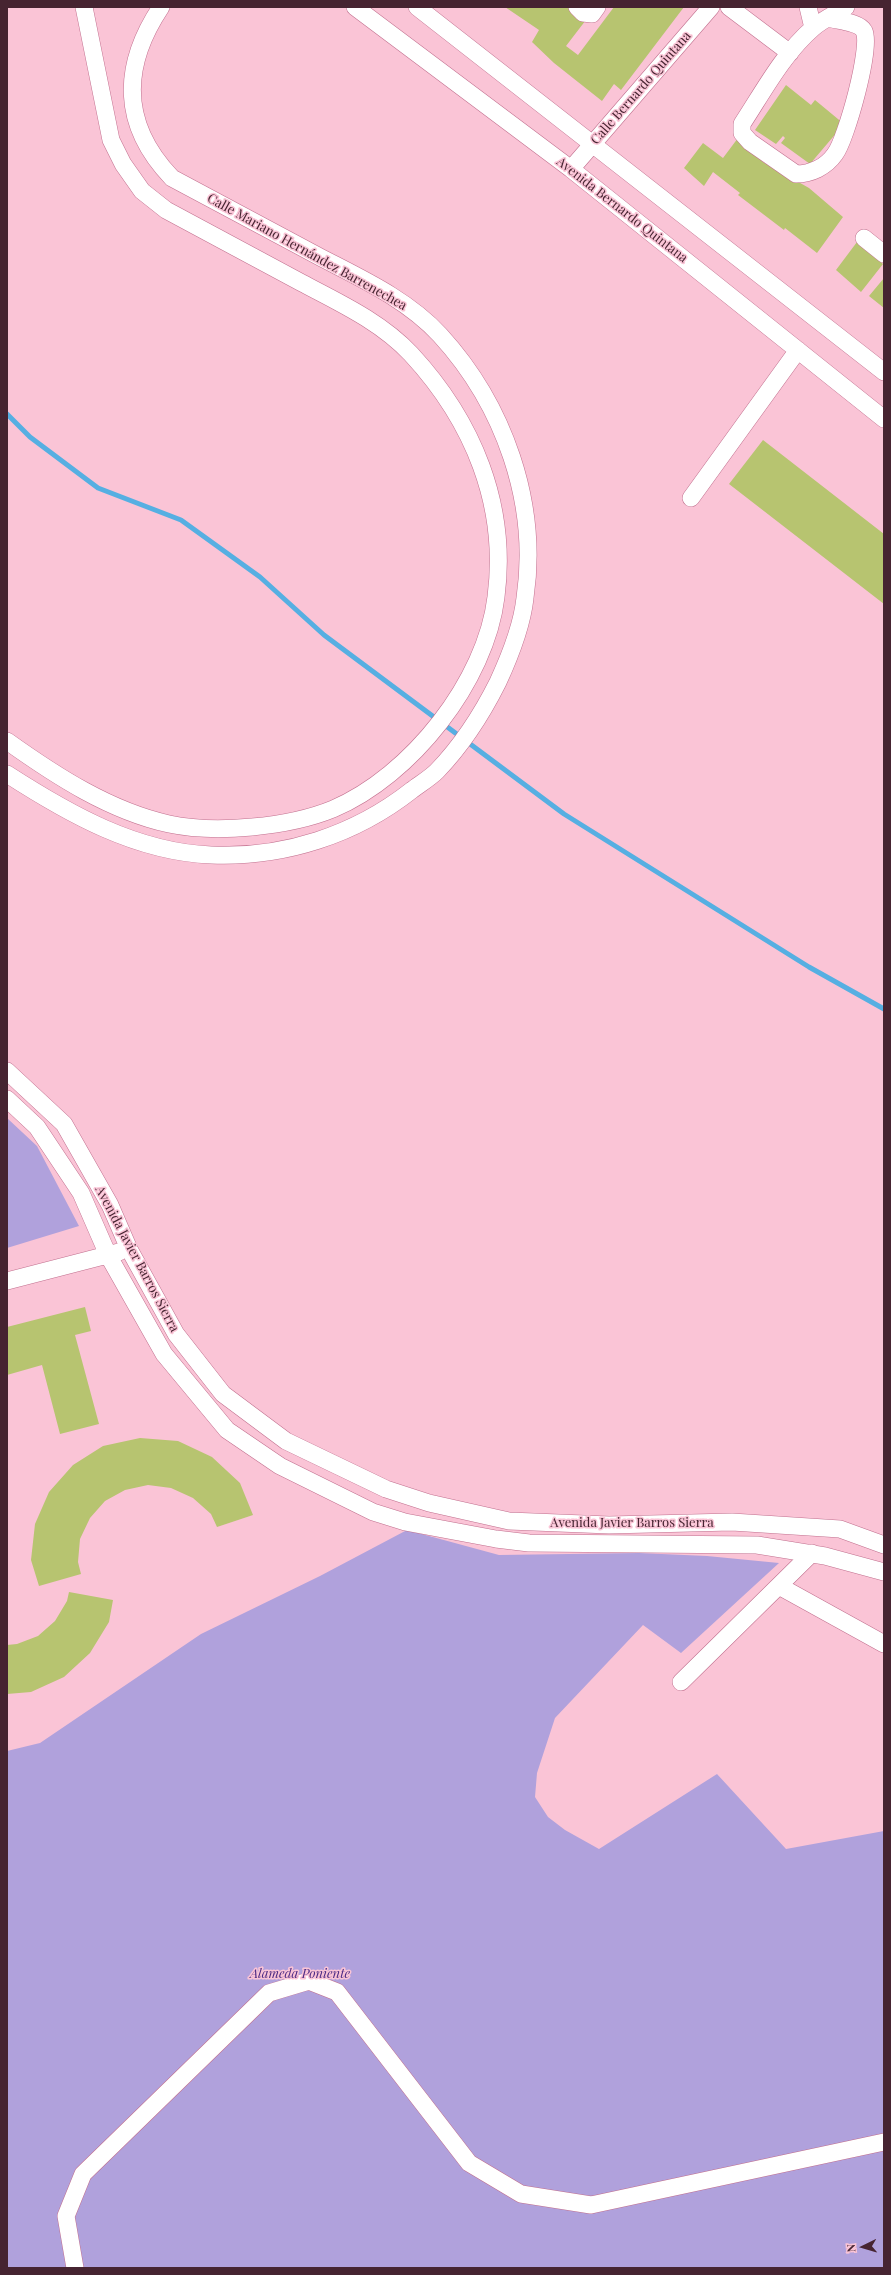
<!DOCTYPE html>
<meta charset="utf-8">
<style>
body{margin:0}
#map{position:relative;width:891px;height:2275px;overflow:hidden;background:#fac4d6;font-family:"Playfair Display",serif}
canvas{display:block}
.frame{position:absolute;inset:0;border:8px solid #462431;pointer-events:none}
.north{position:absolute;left:843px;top:2227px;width:40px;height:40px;-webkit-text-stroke:3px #fac4d6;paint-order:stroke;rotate:265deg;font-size:11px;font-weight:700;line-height:16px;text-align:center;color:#462431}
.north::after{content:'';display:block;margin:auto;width:14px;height:18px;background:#462431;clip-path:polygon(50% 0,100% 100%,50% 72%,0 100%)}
</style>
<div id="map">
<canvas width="891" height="2275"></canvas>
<div class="frame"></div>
<div class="north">N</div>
</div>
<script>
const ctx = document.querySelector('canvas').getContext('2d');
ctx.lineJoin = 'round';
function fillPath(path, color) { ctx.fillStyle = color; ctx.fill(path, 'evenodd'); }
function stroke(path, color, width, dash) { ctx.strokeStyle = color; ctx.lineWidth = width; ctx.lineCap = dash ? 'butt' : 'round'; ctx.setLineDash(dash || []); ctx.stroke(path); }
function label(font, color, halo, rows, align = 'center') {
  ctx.font = font + ' "Playfair Display",serif'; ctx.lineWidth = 3; ctx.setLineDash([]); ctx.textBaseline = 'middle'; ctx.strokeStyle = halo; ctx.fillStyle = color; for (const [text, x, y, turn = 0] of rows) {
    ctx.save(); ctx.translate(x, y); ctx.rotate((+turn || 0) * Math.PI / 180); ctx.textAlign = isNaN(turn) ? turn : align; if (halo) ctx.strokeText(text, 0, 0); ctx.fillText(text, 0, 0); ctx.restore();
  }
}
fillPath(new Path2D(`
 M7,1118L37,1146L79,1226L7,1248Z
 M407,1530L499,1555L639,1553L707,1556L779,1563L681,1653L643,1625L555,1718L537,1773L535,1797L548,1817L565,1830L599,1849L717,1774L786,1849L884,1831V2268H7V1751L40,1743L201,1634L320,1576Z`), '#b0a1dc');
stroke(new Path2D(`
 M7,414L30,437L98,488L181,520L260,577L324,635L564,814L809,967L884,1009`), '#56afe2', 5);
fillPath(new Path2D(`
 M505,7H577L589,16L566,46L578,55L614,7H684L621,90L614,84L602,101L554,63L532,42L539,30Z
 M786,85L811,105L815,100L844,124L810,164L781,143L785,138L783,136L776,144L755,130Z
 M738,138L763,162L809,188L843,217L817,253L785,228L784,230L738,195L740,193L713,172L704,186L684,168L703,143L723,158Z
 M857,242L883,264L861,292L836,270Z
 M884,278V308L869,296Z
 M763,440L884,534V604L729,484Z
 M85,1307L91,1331L75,1335L99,1424L60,1434L42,1365L7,1375V1327Z
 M140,1438L178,1441L212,1457L240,1483L253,1515L217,1527L211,1514L193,1498L171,1488L148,1485L125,1490L105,1501L90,1518L80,1539L78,1562L81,1574L39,1586L31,1560L35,1524L49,1492L73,1465L103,1446Z
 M69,1592L113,1600L109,1622L90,1653L64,1677L31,1692L7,1694V1645L17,1644L38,1636L55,1621L67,1601Z`), '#b7c470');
const minor = new Path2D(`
 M355,7L571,169L884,419
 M417,7L884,372
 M577,7L583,13L592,14L597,7
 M729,7L790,53
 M808,7L813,28
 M828,18C838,21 859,22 864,31C872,47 846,140 835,154C826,167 811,174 796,174L750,142L742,133V124C763,92 783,54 813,28C822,20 835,14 846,7
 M571,169L711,7
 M864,238L884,254
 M691,498L798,350
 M7,741C56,776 110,811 169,824C216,834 289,827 333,809C411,776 486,681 496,597C508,505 473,421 411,354C381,322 340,303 302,283C257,259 211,234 166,210L142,191L123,164L111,140L84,7
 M7,774C69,814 136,852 211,855C284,858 355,835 412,790C420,784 430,778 437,771C462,745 482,714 498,682C510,656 522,626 525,598C539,503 504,405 440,335C407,299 360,278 318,256C270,230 221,204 172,178C121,125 121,67 161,7
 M7,1071L64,1124L110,1205L129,1249L176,1334L223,1394L286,1441L386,1489L429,1503L509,1521L609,1525L732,1522L840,1529L884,1545
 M7,1099L37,1127L81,1193L108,1255L164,1354L227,1430L280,1466L373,1512L405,1522L496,1539L529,1543L757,1545L825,1556L884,1572
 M7,1281L119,1252
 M779,1586L884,1644
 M681,1682L812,1553
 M75,2268L66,2216L83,2174L269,1993L309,1981L337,1992L469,2163L521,2194L591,2205L884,2142`);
stroke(minor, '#c16f8e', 18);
stroke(minor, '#fff', 17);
label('13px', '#462431', '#fac4d6', [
 ["Calle Bernardo Quintana",641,88,-49],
 ["Avenida Bernardo Quintana",622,210,38],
 ["Calle Mariano Hernández Barrenechea",307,252,29],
 ["Avenida Javier Barros Sierra",137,1259,62],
 ["Avenida Javier Barros Sierra",632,1523]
]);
label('italic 13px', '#4c2a84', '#fac4d6', [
 ["Alameda Poniente",300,1974]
]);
</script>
